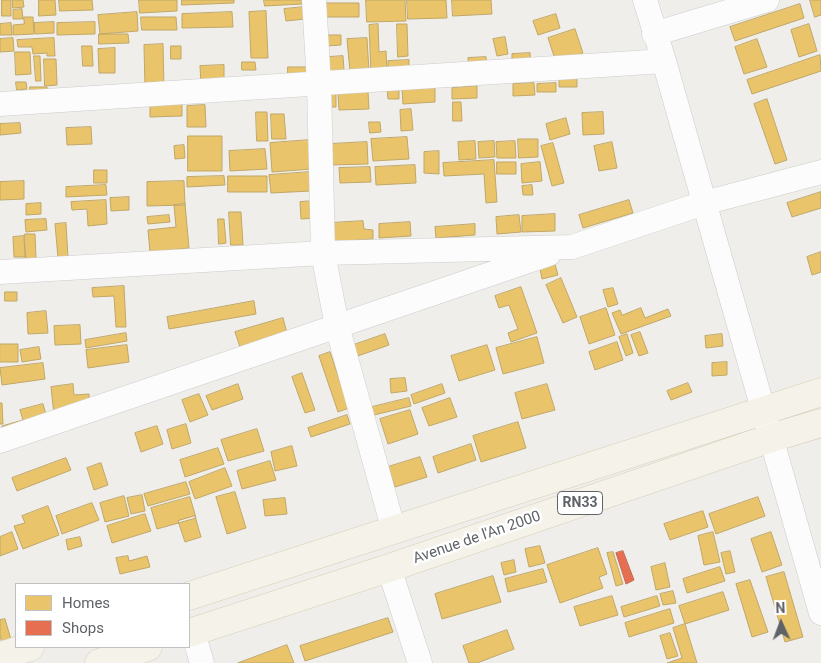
<!DOCTYPE html>
<style>
body{margin:0}
#map{position:relative;width:821px;height:663px;overflow:hidden;background:#efeeea;font-family:Roboto,sans-serif}
canvas{display:block}
.legend{position:absolute;left:15px;top:583px;width:175px;height:65px;box-sizing:border-box;background:#fff;border:1px solid #bfc1c3;margin:0;padding:6px 9px;list-style:none;font-size:15px;color:#5f6368}
.legend li{display:flex;align-items:center;gap:10px;height:25px}
.legend b{width:25px;border:1px solid #bfc1c3}
.north{position:absolute;left:756px;top:598px;width:50px;height:50px;-webkit-text-stroke:4px #fff;paint-order:stroke;rotate:358deg;font-size:14px;font-weight:700;line-height:20px;text-align:center;color:#5f6368}
.north::after{content:'';display:block;margin:auto;width:18px;height:22px;background:#5f6368;clip-path:polygon(50% 0,100% 100%,50% 72%,0 100%)}
</style>
<div id="map">
<canvas width="821" height="663"></canvas>
<ul class="legend">
<li><b style="height:14px;background:#e9c46a"></b>Homes</li>
<li><b style="height:14px;background:#e76f51"></b>Shops</li>
</ul>
<div class="north">N</div>
</div>
<script>
const ctx = document.querySelector('canvas').getContext('2d');
ctx.lineJoin = 'round';
function fillPath(path, color) { ctx.fillStyle = color; ctx.fill(path, 'evenodd'); }
function stroke(path, color, width, dash) { ctx.strokeStyle = color; ctx.lineWidth = width; ctx.lineCap = dash ? 'butt' : 'round'; ctx.setLineDash(dash || []); ctx.stroke(path); }
function label(font, color, halo, rows, align = 'center') {
  ctx.font = font + ' Roboto,sans-serif'; ctx.lineWidth = 5; ctx.setLineDash([]); ctx.textBaseline = 'middle'; ctx.strokeStyle = halo; ctx.fillStyle = color; for (const [text, x, y, turn = 0] of rows) {
    ctx.save(); ctx.translate(x, y); ctx.rotate((+turn || 0) * Math.PI / 180); ctx.textAlign = isNaN(turn) ? turn : align; if (halo) ctx.strokeText(text, 0, 0); ctx.fillText(text, 0, 0); ctx.restore();
  }
}
const homes = new Path2D(`
 M2,0H11V16H2Z
 M13,0H23L24,7L13,8Z
 M39,0H55L56,15L39,16Z
 M59,0H92L93,10L60,11Z
 M139,0H177V11L140,13Z
 M182,0H234V3L182,5Z
 M264,0H302V4L265,6Z
 M366,0H405L406,21L367,22Z
 M407,0H446L447,18L408,19Z
 M452,0H491L492,14L453,16Z
 M810,0H821V15L815,17Z
 M325,3H359V17H325Z
 M800,4L804,18L735,41L730,27Z
 M304,7L305,19L286,21L284,9Z
 M22,9L23,19H13V10Z
 M266,11L268,58H251L249,12Z
 M137,12L138,31L100,34L98,15Z
 M232,12L233,27L182,28V14Z
 M556,14L560,28L538,35L533,21Z
 M24,17H33L34,34L13,35V25L24,24Z
 M141,17H176L177,30H142Z
 M54,22V33L35,34L34,23Z
 M95,22V34L57,35V23Z
 M11,23L12,35H0V24Z
 M378,24L379,52L386,51L387,73L371,74L369,25Z
 M397,24H407L408,56L398,57Z
 M809,24L817,51L799,57L791,30Z
 M575,29L583,53L556,62L548,38Z
 M99,34H128L129,43L99,44Z
 M326,35H341V45L326,46Z
 M505,37L508,54L497,56L493,39Z
 M13,38L14,51L0,52V39Z
 M54,38L55,56H47V53L33,54L32,47H18L17,40Z
 M367,38L369,71L350,72L347,39Z
 M757,39L767,67L744,74L735,47Z
 M163,44L164,89H145L144,45Z
 M82,46H92L93,66H83Z
 M171,46H181V59H171Z
 M115,48V73H99L98,49Z
 M15,52H30L31,74L16,75Z
 M530,53L531,67H512V54Z
 M820,55L821,71L752,94L747,80Z
 M34,56H40L41,81H36Z
 M343,56L344,70L329,71V57Z
 M486,57L487,69L469,70L468,58Z
 M44,59H56L57,85L45,86Z
 M409,60V69L388,70V61Z
 M242,62H255L256,70H242Z
 M224,65V83L201,84L200,66Z
 M288,67H308L309,78L288,79Z
 M577,78V87H559V79Z
 M16,82H26L27,89L17,90Z
 M534,83L535,95L513,96V84Z
 M556,83V92H537V84Z
 M477,86V98L452,99V88Z
 M30,87H47L48,96L31,97Z
 M399,88V99H388L387,89Z
 M435,88V102L403,104L402,89Z
 M368,92L369,109L339,110L338,94Z
 M325,93H336V107H326Z
 M767,99L787,160L775,164L754,104Z
 M453,102H461L462,121H453Z
 M182,104V116L150,117V105Z
 M205,105L206,127H187V106Z
 M411,109L413,130L401,131L400,110Z
 M256,112H267L268,141H257Z
 M603,112L604,134L583,135L582,113Z
 M271,114H284L286,139H272Z
 M566,118L570,134L550,140L546,124Z
 M369,122H380L381,132L370,133Z
 M20,123L21,133L0,135V124Z
 M91,127L92,144L67,145L66,128Z
 M188,136H222V171H188Z
 M407,137L409,159L373,161L371,139Z
 M518,139H538V157L519,158Z
 M310,140L312,169L272,172L270,143Z
 M475,141L476,159L459,160L458,142Z
 M494,141L495,157L479,158L478,142Z
 M515,141L516,158H497L496,142Z
 M367,142L368,164L331,165L330,144Z
 M612,142L617,168L599,171L594,146Z
 M553,143L564,183L552,186L541,146Z
 M184,145L185,158L175,159L174,146Z
 M265,149L267,169L230,171L229,151Z
 M439,151V174L424,173V152Z
 M494,160L497,202L486,203L484,174L444,176L443,163Z
 M497,162H516V174H497Z
 M540,162L542,181L522,183L521,164Z
 M415,165L416,183L376,185L375,167Z
 M370,167L371,182L340,183L339,168Z
 M94,170H107V183H94Z
 M310,172L311,191L271,193L269,175Z
 M224,176L225,185L187,187V177Z
 M228,176H267V192H228Z
 M24,181V199L0,200V182Z
 M184,181L185,205L147,206V182Z
 M106,185L107,195L66,197V187Z
 M532,185L533,195H523L522,186Z
 M821,192V208L792,217L787,203Z
 M129,197V210L111,211L110,198Z
 M106,200L107,224L88,226L87,209L72,210L71,202Z
 M629,200L633,213L583,228L579,215Z
 M314,201L315,218L301,219L300,202Z
 M41,203V214L26,215V204Z
 M185,204L189,248L150,252L148,230L176,227L174,205Z
 M229,212H241L243,245H231Z
 M555,214V231L522,232V216Z
 M169,215L170,222L148,224L147,217Z
 M519,215L521,232L497,234L496,217Z
 M46,219L47,230L26,232L25,220Z
 M218,219H224L226,243L219,244Z
 M363,221L364,229L373,230V239L332,242L331,223Z
 M410,222L411,236L379,238V224Z
 M66,223L68,258H58L55,224Z
 M475,224V235L436,238L435,227Z
 M25,234H35L36,259L26,260Z
 M24,236L25,257H14L13,237Z
 M821,252V272L812,275L807,257Z
 M555,264L558,275L542,279L540,269Z
 M561,278L577,317L563,323L546,285Z
 M124,286L126,327H116L114,296L93,297L92,288Z
 M521,287L537,333L511,342L508,333L518,329L509,305L499,308L495,296Z
 M613,288L618,304L608,307L603,290Z
 M5,292H17V301H5Z
 M254,301L256,314L169,329L167,317Z
 M606,308L615,335L589,344L580,317Z
 M641,308L645,318L668,309L671,316L621,334L612,313L620,310L622,315Z
 M46,311L48,333L28,334L27,313Z
 M283,318L287,333L240,347L235,332Z
 M80,325L81,344L55,345L54,326Z
 M640,332L648,353L639,356L631,335Z
 M126,333L127,341L86,348L85,340Z
 M385,334L389,345L352,358L348,347Z
 M627,334L633,353L626,356L619,337Z
 M722,334L723,346L706,348L705,336Z
 M537,337L544,363L503,374L496,348Z
 M617,342L623,360L595,370L589,352Z
 M0,344H18V362H0Z
 M127,345L129,362L88,368L86,350Z
 M487,345L495,370L459,381L451,356Z
 M39,347L41,359L22,362L20,350Z
 M330,352L349,408L338,412L319,356Z
 M727,362V375L712,376V363Z
 M43,363L45,379L2,385L0,368Z
 M302,373L315,410L305,413L292,377Z
 M405,378L407,391L391,393L390,379Z
 M688,383L692,392L671,400L667,391Z
 M73,384L74,395L89,394L90,411L54,415L51,387Z
 M238,384L243,399L212,410L206,396Z
 M442,384L445,393L414,404L411,395Z
 M547,384L555,410L522,419L515,393Z
 M199,394L208,415L190,422L182,400Z
 M409,398L411,406L370,416L368,408Z
 M450,398L457,417L429,426L422,408Z
 M0,403H2L3,424H0Z
 M43,404L49,425L5,438L2,426L23,420L20,410Z
 M410,410L418,434L388,444L380,419Z
 M347,415L350,424L311,437L308,428Z
 M518,422L526,448L481,462L473,436Z
 M186,424L191,443L172,449L167,430Z
 M157,426L163,444L141,452L135,433Z
 M257,429L264,451L228,461L221,440Z
 M471,444L476,460L438,473L433,457Z
 M292,446L297,466L275,471L271,452Z
 M218,448L224,464L185,477L180,460Z
 M420,457L427,477L395,487L388,467Z
 M66,458L71,470L17,491L12,478Z
 M270,461L276,480L242,489L237,471Z
 M101,463L108,485L94,490L87,468Z
 M225,468L232,486L195,499L189,482Z
 M186,482L190,494L148,506L144,494Z
 M235,492L246,528L227,534L216,497Z
 M142,495L145,511L131,514L127,498Z
 M124,496L129,516L105,522L100,503Z
 M190,497L196,518L157,529L151,508Z
 M758,497L765,516L716,534L709,514Z
 M285,498L287,514L265,516L263,500Z
 M92,503L99,520L62,534L56,516Z
 M48,506L59,535L23,549L14,526L25,523L22,516Z
 M703,511L708,527L670,540L664,524Z
 M145,514L151,531L112,543L107,526Z
 M195,516L201,537L185,542L178,521Z
 M12,532L18,549L0,556V537Z
 M713,532L720,562L704,565L698,536Z
 M771,532L782,565L762,572L751,539Z
 M80,537L82,546L68,550L66,540Z
 M540,546L545,563L529,567L525,549Z
 M598,548L607,574L599,577L603,588L560,603L547,565Z
 M730,551L735,572L726,574L721,553Z
 M613,552L623,584L616,586L607,553Z
 M128,556L129,561L147,556L150,567L120,574L116,558Z
 M514,560L516,572L504,575L501,563Z
 M665,563L670,587L656,590L651,567Z
 M720,567L725,581L687,593L683,579Z
 M543,569L547,582L508,592L505,579Z
 M784,572L803,637L785,642L766,577Z
 M493,576L501,602L442,619L435,594Z
 M750,580L768,632L752,637L736,584Z
 M673,591L676,603L663,605L660,594Z
 M723,592L729,610L685,624L679,606Z
 M612,596L618,615L580,626L574,607Z
 M657,596L660,606L624,617L621,607Z
 M670,609L674,623L629,637L625,623Z
 M388,618L393,632L305,661L300,646Z
 M5,619L14,650L5,653L0,636V620Z
 M685,624L697,663H667L682,658L673,628Z
 M507,630L514,649L477,663H469L463,646Z
 M670,633L678,656L667,659L660,636Z
 M287,645L294,663H238Z`);
fillPath(homes, '#e9c46a');
stroke(homes, '#c0a769', 1);
const shops = new Path2D(`
 M623,551L634,580L626,584L616,553Z`);
fillPath(shops, '#e76f51');
stroke(shops, '#be6b58', 1);
const minor = new Path2D(`
 M314,0L319,84L323,253L337,326L394,531
 M645,0L664,61L821,613
 M654,34L767,0
 M0,104L664,61
 M0,272L323,253L572,247L704,203L821,172
 M0,441L549,254
 M389,568L420,663
 M193,632L202,663`);
const major = new Path2D(`
 M189,596L821,392
 M189,633L389,568L771,438L821,423
 M0,656L30,647
 M99,663L148,647`);
stroke(minor, '#cbcccc', 25);
stroke(major, '#d7ceb8', 29);
stroke(minor, '#fdfcfc', 24);
stroke(major, '#f4f2e9', 28);
for (const [x, y, w] of [
 [580,503,45]
]) { const box = new Path2D(); box.roundRect(x - w / 2, y - 11.5, w, 23, 4); ctx.fillStyle = '#fff'; ctx.fill(box); stroke(box, '#5f6368', 1); }
label('bold 14px', '#5f6368', null, [
 ["RN33",580,503]
]);
label('15px', '#5f6368', '#fff', [
 ["Avenue de l'An 2000",477,538,-19]
]);
</script>
